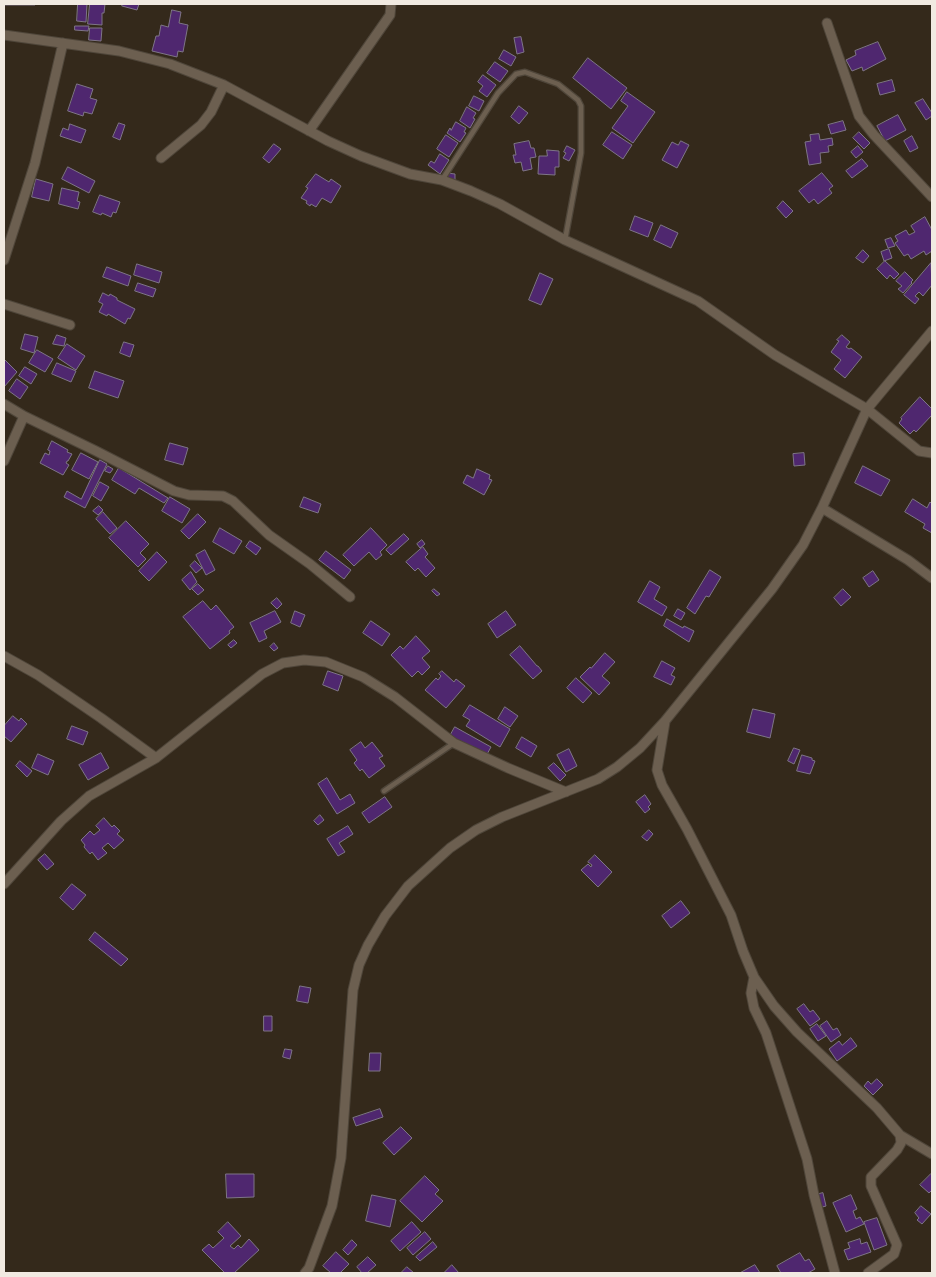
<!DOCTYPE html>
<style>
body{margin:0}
#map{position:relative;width:936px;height:1277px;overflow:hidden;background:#34291b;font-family:"Source Sans 3",sans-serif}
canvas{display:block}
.frame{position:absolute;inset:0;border:5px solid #f1eae1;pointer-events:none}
</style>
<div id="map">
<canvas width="936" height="1277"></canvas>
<div class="frame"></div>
</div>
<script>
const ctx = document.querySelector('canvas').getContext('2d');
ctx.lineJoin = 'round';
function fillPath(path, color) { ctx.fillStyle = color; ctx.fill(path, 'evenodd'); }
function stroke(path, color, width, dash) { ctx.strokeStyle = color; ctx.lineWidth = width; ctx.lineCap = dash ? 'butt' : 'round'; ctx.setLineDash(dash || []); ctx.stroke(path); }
const building = new Path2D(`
 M4,4H35V5H4Z
 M78,4H87L86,22L77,21Z
 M90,4H105L104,13H102V25L88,24Z
 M123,4H139L137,10L122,6Z
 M172,10L181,12L179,23L188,25L183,52L178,51L177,57L152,51L156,36H159L161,25L168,27Z
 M75,26H89L88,31L75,30Z
 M90,28H102L101,41L89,40Z
 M521,37L524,52L517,54L514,38Z
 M878,42L886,59L863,71L862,67L852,71L846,60L856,55L855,51Z
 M504,50L516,57L511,66L499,59Z
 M588,58L627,88L611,109L573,78Z
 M495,62L508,71L500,82L487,73Z
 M483,75L496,85L487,97L479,91L483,86L478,82Z
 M892,80L895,91L880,95L877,84Z
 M77,84L93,89L90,98L97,100L92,114L84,112L83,116L68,111Z
 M627,92L655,112L633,143L612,128L628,106L621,101Z
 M474,96L484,101L479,111L469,106Z
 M923,99L932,113V116L926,120L915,103Z
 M519,106L528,113L519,124L511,117Z
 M467,107L476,113L473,118L475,119L470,128L460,121Z
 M898,115L906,130L885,141L877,126Z
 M843,121L846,130L831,134L828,125Z
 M456,122L466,128L464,132L466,133L460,142L447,133L450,128L451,130Z
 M119,123L125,125L120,140L113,137Z
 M70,124L86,130L81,143L60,136L63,128L68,130Z
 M612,132L632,145L623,159L603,145Z
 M859,132L870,143L864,149L853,138Z
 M819,134L820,140L832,138L833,145L828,146L829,152L820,153L821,163L809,165L805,142L811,141L810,135Z
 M446,135L458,143L449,157L437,149Z
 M912,136L918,148L910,152L904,141Z
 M529,141L531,148H534L536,157L530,158L532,169L523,171L521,162L515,163L513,155H516L514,144Z
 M681,141L689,145L677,168L662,160L672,142L678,145Z
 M274,144L281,149L269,163L263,158Z
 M567,146L575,150L569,161L563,158L566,153L564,152Z
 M858,146L863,152L856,158L851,152Z
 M547,150L559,151V167H555V175L538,174L539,156H547Z
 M440,154L449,160L440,174L428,165L431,161L434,163Z
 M862,159L868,166L852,178L846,171Z
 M68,167L95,181L89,193L62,179Z
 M447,173L455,174V180L447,178Z
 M822,173L833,186L829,189L832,193L818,204L814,199L809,203L799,191Z
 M316,174L329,182L331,179L341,186L331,203L322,198L316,207L311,204L310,206L306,203L307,201L301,198L308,188L306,187Z
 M36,179L53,184L49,201L32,197Z
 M62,188L79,192L77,201L80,202L78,209L59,204Z
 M100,195L120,202L116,213L113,212L111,217L102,213L101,215L93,212Z
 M783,201L793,211L786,218L777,208Z
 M635,216L653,223L648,237L630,230Z
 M925,217L932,230V251L926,255L924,251L911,259L908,254L904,256L895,243L898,241L895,236L906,230L909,235L915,232L911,226Z
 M661,225L678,233L671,248L654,240Z
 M891,238L895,246L888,248L885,240Z
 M889,249L892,258L884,261L881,252Z
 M863,250L869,256L863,263L856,258Z
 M885,261L899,274L894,279L890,275L887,279L877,269Z
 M931,263L932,285L923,296L919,292L915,296L919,299L915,304L904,295Z
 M137,264L162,272L159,283L134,275Z
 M107,267L131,276L128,286L103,277Z
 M905,272L913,280L911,282L912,283L903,293L898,289L902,286L896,281Z
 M540,273L553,279L541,305L529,300Z
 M138,283L156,289L153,297L135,291Z
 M103,293L109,296L110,294L117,298V300L135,309L130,319L128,318L125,324L108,314L107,316L99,312L103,304L99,302Z
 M25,334L38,337L34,353L21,349Z
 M57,335L66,338L64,346L53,344Z
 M842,335L850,342L846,347L849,349L851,348L862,357L845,378L834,369L841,360L831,352L839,341L837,340Z
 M124,342L134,345L130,357L120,353Z
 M67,344L85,356L76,370L58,358Z
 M37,350L53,359L45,372L29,363Z
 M4,359L17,372L4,387Z
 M57,363L76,371L71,382L52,374Z
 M25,367L37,374L31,384L19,376Z
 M95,371L124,381L118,398L89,388Z
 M17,379L28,387L20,399L9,391Z
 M920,397L932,409V415L916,432L914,430L910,434L899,423L902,419L901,418Z
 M52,441L68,450L67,452L72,454L68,461H67L66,463L69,465L63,475L40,463L45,453L49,455L50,451L48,450Z
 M170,443L188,448L183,465L165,460Z
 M81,453L98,462L89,479L72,470Z
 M804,453L805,465L794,466L793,454Z
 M100,460L107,464L85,508L64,497L67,491L81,499Z
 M108,466L113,469L110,473L105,471Z
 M863,466L890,480L881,496L855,483Z
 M119,468L168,498L164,503L139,488L135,494L112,480Z
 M477,469L490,475L489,479L492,480L484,495L463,483L467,475L473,478Z
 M100,482L109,487L101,501L93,496Z
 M170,497L190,509L182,523L162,511Z
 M304,497L321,504L318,513L300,507Z
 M913,499L927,508L930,502L932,504V533L923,528L925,524L905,512Z
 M99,506L103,510L98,515L93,511Z
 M103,512L117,528L110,534L96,519Z
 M198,514L206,522L189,539L181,531Z
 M126,521L149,544L140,553L146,559L138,567L109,538Z
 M220,528L242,541L234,554L213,542Z
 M371,528L387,545L380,552L382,555L376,560L369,552L354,566L343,555Z
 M404,534L409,539L391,555L386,550Z
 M422,540L425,544L420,548L417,544Z
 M250,541L261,548L256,555L246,547Z
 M423,547L428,554L425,557L435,568L426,577L418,568L415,571L406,562Z
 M205,550L215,570L206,575L196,555Z
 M326,551L351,570L344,579L319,560Z
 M157,552L167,562L149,581L139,571Z
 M195,561L202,568L196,573L190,566Z
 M710,570L721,577L709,597L706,596L695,614L687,608Z
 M873,571L879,580L869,587L863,578Z
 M191,572L197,582L190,590L182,580Z
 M650,581L660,587L654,599L667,607L662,616L638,602Z
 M198,584L204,590L198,595L192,589Z
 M434,589L440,594L437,596L432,591Z
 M843,589L851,597L841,606L834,598Z
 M277,598L282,604L277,609L271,603Z
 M203,601L211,610L216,605L234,627L229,631L230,633L210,649L183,617Z
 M678,609L685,613L681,620L674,616Z
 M275,611L281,622L264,631L267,638L259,642L250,623Z
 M295,611L305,615L300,627L291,623Z
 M506,611L516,625L497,638L488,624Z
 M667,619L683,628L684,626L694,631L689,642L664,626Z
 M371,621L390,634L382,646L363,633Z
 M416,636L430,651L422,658L430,667L422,675L418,671L412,677L391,655L400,646L403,649Z
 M234,640L237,643L231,648L228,645Z
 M274,643L278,648L274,651L270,647Z
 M520,646L537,666H538L542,671L533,679L510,655Z
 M605,653L615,662L602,676L610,683L599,695L580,677L590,667L591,668Z
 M662,661L675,668L671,675L675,677L671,685L654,677Z
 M328,671L343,676L338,691L323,685Z
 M442,671L454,682L456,679L465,686L446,708L425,690L436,678L438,680L441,676L439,674Z
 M576,678L592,693L583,703L567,688Z
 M470,705L510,729L500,747L466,726L470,720L463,716Z
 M505,707L518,716L510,727L498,719Z
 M753,709L775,714L770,738L747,732Z
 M13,716L19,721L21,718L27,724L11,742L4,736V726Z
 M72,726L88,732L83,745L67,739Z
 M455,727L491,747L486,756L450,736Z
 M522,737L537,746L531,757L516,748Z
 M361,742L365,748L372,742L383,756L379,758L385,766L369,778L362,769L360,771L354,763L357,760L350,750Z
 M794,748L800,750L794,764L788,761Z
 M569,749L577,766L566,772L557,755Z
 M101,753L109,768L88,780L79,765Z
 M38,754L54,761L48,775L32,768Z
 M802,755L812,758V760L815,761L810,774L797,771Z
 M20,761L32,771L27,777L16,766Z
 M554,763L566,775L560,781L548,768Z
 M327,778L340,800L350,794L355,803L337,814L318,784Z
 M645,795L651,804L648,807L650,809L645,813L636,802Z
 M385,797L392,807L369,823L362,813Z
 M320,815L324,820L318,825L314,821Z
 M104,818L112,827L114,825L120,831L117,834L124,840L114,849L108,843L102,848L107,853L98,860L92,852L90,854L84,847L85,845L81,840L90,831L94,835L100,830L96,826Z
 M348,826L353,834L339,843L345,852L338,856L327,839Z
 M649,830L653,834L647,841L642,837Z
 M45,854L54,864L47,870L38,860Z
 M595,855L612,872L598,887L581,870L588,864L591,867L592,865L588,862Z
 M72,884L86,895L73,910L60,898Z
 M681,901L690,913L671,928L662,916Z
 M95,932L128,959L121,966L89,940Z
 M300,986L311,988L308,1003L297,1001Z
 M804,1004L810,1012L813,1010L820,1019L810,1026L797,1009Z
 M264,1016H272V1031H264Z
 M827,1021L833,1030L837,1028L841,1035L831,1042L820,1026Z
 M817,1024L826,1036L818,1041L810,1029Z
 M851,1038L857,1046L837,1061L829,1049L839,1041L842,1045Z
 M285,1049L292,1050L290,1059L283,1057Z
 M370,1053H381L380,1071H369Z
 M877,1079L883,1085L873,1095L864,1086L868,1081L871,1084Z
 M380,1109L383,1117L356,1126L353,1118Z
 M401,1127L412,1138L394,1155L383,1143Z
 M226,1174H254V1197L227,1198Z
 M931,1174L932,1175V1190L929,1193L920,1185Z
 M425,1176L439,1190L435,1194L443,1201L422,1222L400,1201Z
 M823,1193L826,1206L819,1208L815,1195Z
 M372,1195L396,1200L390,1227L366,1221Z
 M851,1195L857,1209L853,1211L856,1219L860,1217L864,1224L846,1232L833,1203Z
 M921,1206L931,1214L922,1224L917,1220L919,1218L915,1213Z
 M877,1218L887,1245L874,1250L864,1222Z
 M228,1222L241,1236L230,1246L234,1249L238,1245L241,1248L249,1239L259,1250L234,1273H225L202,1250L209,1244L213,1248L224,1238L218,1232Z
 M412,1222L421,1232L400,1251L391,1241Z
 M425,1232L431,1239L413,1255L407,1248Z
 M860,1239L861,1244L867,1242L871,1252L848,1260L844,1250L850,1248L848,1243Z
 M352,1240L357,1245L348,1255L343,1250Z
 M433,1242L437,1247L420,1261L416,1257Z
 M336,1252L349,1264L340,1273H331L323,1266Z
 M800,1253L805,1261L809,1259L815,1269L808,1273H781L777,1266Z
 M368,1257L376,1265L367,1273H362L357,1267Z
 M452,1265L459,1273H444Z
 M755,1265L760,1273H740Z
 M407,1267L414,1273H401Z`);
fillPath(building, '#4f276f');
stroke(building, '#7e7587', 1);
const lane = new Path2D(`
 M442,180L498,93L516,74L525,72L558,84L578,100L581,106V153L565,240
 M384,791L454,743`);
const street = new Path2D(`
 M827,23L859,116L874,135L932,197
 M4,35L119,51L170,64L224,85L328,141L361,156L410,174L442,180L471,191L500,204L565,240L698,301L775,355L867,409L919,451L932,453
 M309,131L390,15L391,4
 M161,158L201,125L211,112L224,85
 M4,260L35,163L63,43
 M4,304L70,325
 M4,404L24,416L4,461
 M24,416L96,451L174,491L189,495L223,496L233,501L269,535L310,564L350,597
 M822,508L908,560L932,578
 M4,656L38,675L101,718L156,758
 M665,722L657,770L662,785L687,829L731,915L743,951L754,977L774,1006L797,1032L877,1108L900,1135L901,1143L897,1150L871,1177V1186L897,1245L894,1254L868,1273
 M4,884L61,821L89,796L156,758L262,674L283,663L304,660L326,662L363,677L395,697L454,743L508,768L566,792
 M754,977L751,993L754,1008L766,1033L807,1159L814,1195L835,1273
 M900,1135L932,1154
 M305,1273L309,1268L332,1206L341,1158L353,990L359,965L368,945L385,916L408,886L450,848L476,830L502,817L598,779L617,767L640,748L665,721L772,589L803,545L822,508L867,409L932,331`);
stroke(lane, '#4f463a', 7);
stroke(street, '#4f463a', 11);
stroke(lane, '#6c5f50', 4.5);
stroke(street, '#6c5f50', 9);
</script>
